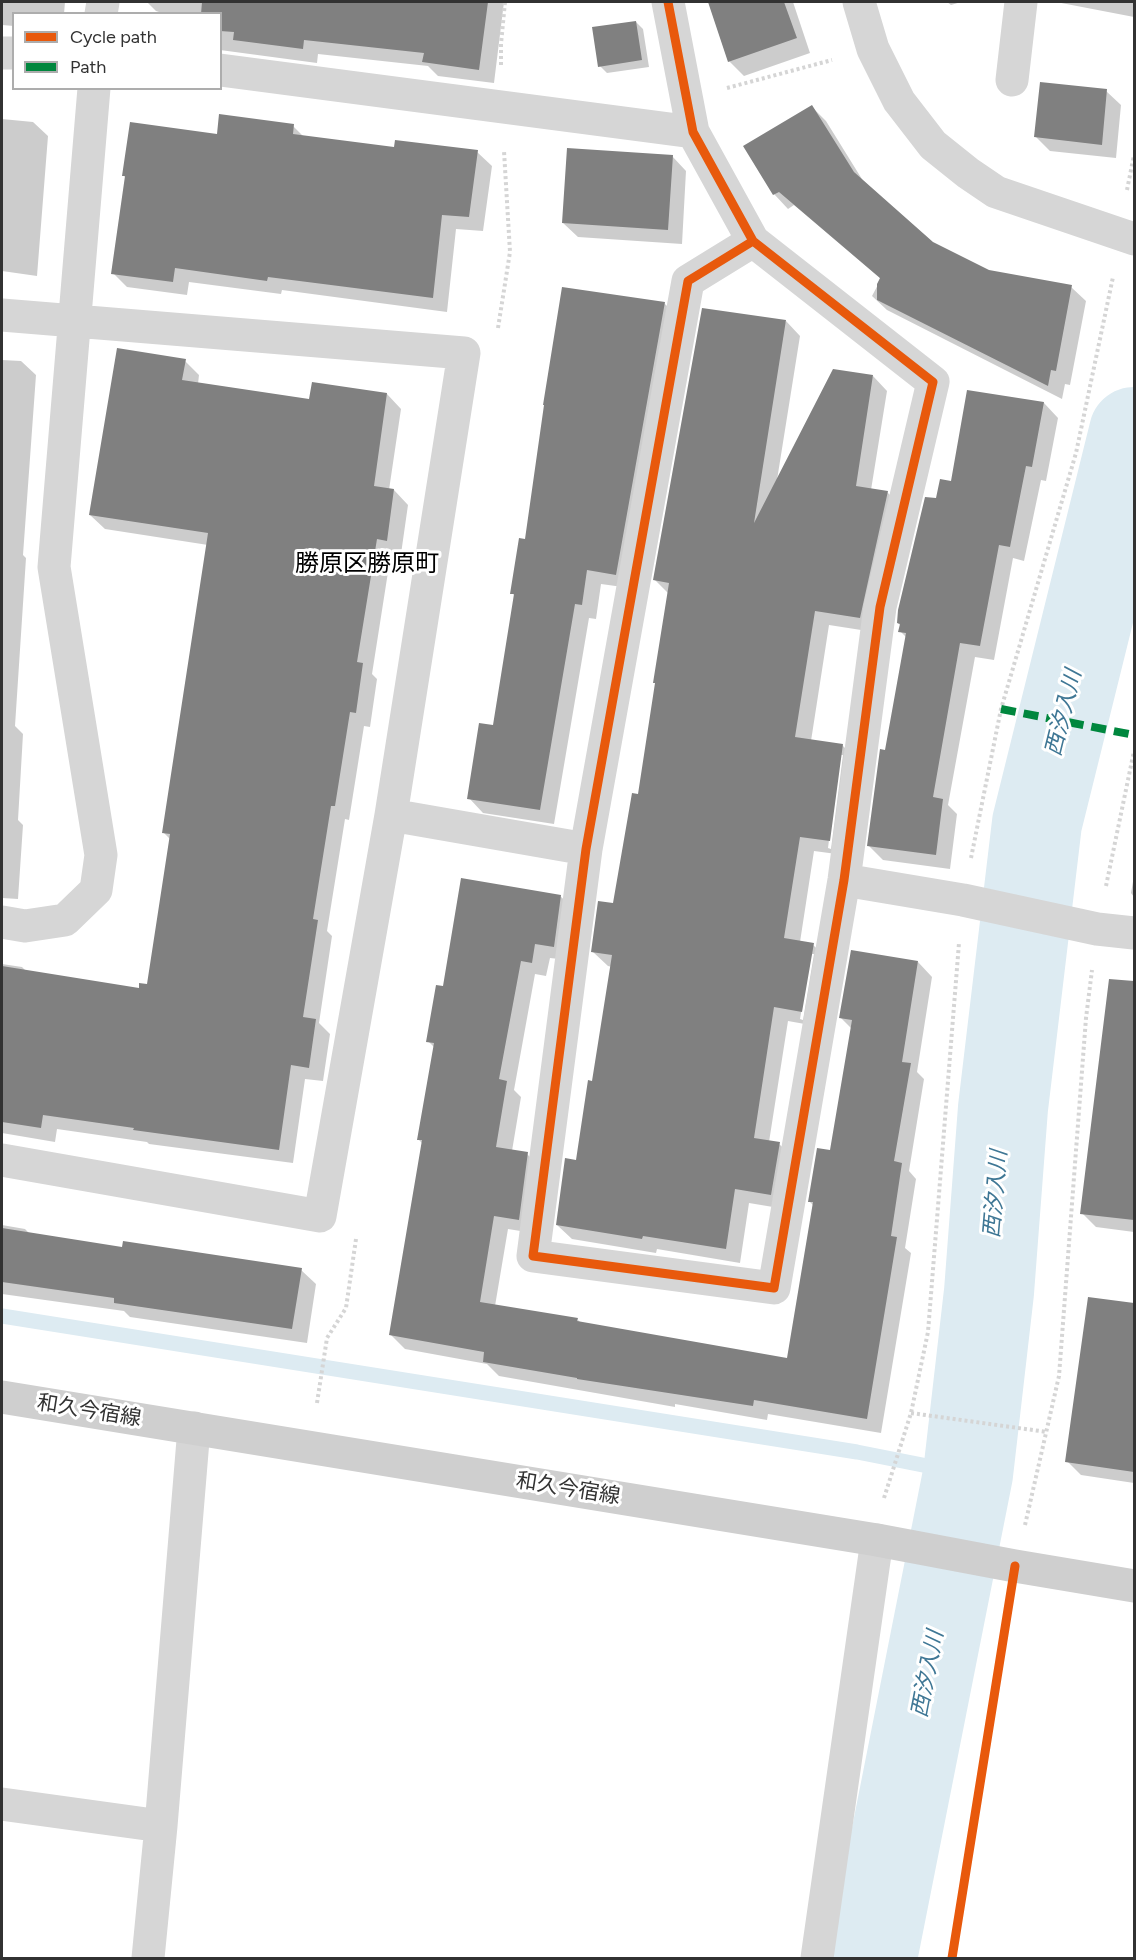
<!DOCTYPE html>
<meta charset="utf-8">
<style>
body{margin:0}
#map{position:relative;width:1136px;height:1960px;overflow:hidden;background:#fff;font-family:Figtree,sans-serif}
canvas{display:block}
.frame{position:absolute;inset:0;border:3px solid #323232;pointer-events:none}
.legend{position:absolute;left:12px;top:12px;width:210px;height:78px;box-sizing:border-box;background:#fff;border:2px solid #adadad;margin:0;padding:8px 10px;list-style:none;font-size:18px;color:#323232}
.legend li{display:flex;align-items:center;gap:12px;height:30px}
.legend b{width:30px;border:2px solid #adadad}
</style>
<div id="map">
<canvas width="1136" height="1960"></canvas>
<div class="frame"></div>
<ul class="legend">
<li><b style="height:8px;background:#e8590c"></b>Cycle path</li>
<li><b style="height:8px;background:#00873e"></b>Path</li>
</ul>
</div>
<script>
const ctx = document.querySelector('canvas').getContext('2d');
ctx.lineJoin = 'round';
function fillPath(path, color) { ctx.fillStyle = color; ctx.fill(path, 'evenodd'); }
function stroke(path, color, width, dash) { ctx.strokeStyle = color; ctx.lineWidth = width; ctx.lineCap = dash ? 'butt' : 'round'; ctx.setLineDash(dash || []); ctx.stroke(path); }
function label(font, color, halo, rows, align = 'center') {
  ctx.font = font + ' Figtree,"Noto Sans JP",sans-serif'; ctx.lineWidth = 6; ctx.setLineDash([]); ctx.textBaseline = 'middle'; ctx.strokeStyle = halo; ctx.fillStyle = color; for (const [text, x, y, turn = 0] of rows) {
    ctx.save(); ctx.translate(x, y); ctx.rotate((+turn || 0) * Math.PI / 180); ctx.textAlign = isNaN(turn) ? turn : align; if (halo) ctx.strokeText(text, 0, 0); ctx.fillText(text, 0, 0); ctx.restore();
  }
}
fillPath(new Path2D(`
 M2,2H65L64,14H14V26L2,25Z
 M147,2H504L494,83L438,76L428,66L318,54L317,63L220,50V14H165L156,11Z
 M709,2H793L810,53L744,76L729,61Z
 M947,2H961L951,5Z
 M1056,2H1134V17Z
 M636,22L643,29L649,67L607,73L600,66Z
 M1106,91L1121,105L1116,158L1050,151L1036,137Z
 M812,107L826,121L865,184L932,243L989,271L1071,287L1086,301L1070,385L1065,384L1062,399L887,310L872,296L881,279L794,205L788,209L774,194Z
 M2,119L33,122L48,136L37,276L2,271Z
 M293,126L304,137L395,149L477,152L492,166L483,231L456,229L447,312L282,290L281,294L189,282L187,295L127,287L113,273L126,178L124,176L218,135Z
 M672,156L686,171L682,244L578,237L563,223Z
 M664,303L679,318L630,588L601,584L596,619L589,618L554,824L483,813L469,798L494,726L515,596L512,593L526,541Z
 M786,321L800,336L777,480L873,376L887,391L871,490L887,492L902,507L874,632L829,625L811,741L842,745L857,760L844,855L814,851L800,942L813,945L828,959L816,1026L788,1021L769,1142L779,1144L794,1158L785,1209L749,1203L740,1263L657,1249L656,1253L572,1239L557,1225L577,1161L594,1083L612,967L608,966L593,952L614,905L639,796L657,685L654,682L668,593L655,580ZM840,755H843L831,849L828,848ZM811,954H814L803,1020L800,1019Z
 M2,360L21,361L36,375L23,555L26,558L15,726L23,734L18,820L23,825L18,899L2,898Z
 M185,361L199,375L198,384L310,401L387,394L401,409L389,490H394L408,505L401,554L391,553L372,674L377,679L370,727L364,726L349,820L345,819L327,931L332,936L319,1023L330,1034L323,1081L305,1079L293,1163L149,1144L147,1142L57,1129L55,1142L2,1133V964L22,967L27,972L140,990L149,986L170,839L163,832L208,545L105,529L90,515Z
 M969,392L1044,403L1058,418L1046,481L1041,480L1024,561L1013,558L994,660L975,657L948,805L957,814L950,869L883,860L869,846L907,638L900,631L901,626L898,623L937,500L952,483Z
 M1134,876V897L1131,893Z
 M560,896L575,910L568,960L550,958L546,976L535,974L514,1090L521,1097L512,1151L527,1154L541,1168L533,1233L508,1229L495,1306L577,1319L581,1323L788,1359L814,1206L809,1201L831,1152L852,1029L841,1018L918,962L932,977L917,1072L924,1079L909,1171L916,1179L905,1248L911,1253L881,1433L768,1414L767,1420L675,1404V1407L499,1376L487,1364L405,1349L391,1335L423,1144L418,1139L435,1048L428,1041L444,988Z
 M1106,1010L1134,1014V1232L1096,1227L1082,1213Z
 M2,1225L25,1229L30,1234L123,1248L301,1270L316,1284L307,1343L130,1317L124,1311L2,1294Z
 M1090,1299L1134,1304V1483L1081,1475L1067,1461Z`), '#0003');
stroke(new Path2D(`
 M2,1316L857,1452L968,1474`), '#ddebf2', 15);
stroke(new Path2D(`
 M872,1958L968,1474L989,1292L1003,1108L1037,823L1134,432`), '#ddebf2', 90);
fillPath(new Path2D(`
 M202,2H488L479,70L422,62L424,53L304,40L303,49L233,40L234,32L220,31V14H201Z
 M708,2H784L797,38L728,62Z
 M636,21L642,60L598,67L592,27Z
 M1040,82L1107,89L1102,145L1034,137Z
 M812,105L854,172L933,242L989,270L1072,285L1056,371L1051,370L1048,386L877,300V284L880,278L779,192L773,195L743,146Z
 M219,114L294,124L293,134L394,147L395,140L478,150L469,217L442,215L433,298L268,277L267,281L175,268L173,282L111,274L125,176H122L130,122L217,134Z
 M567,148L673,155L668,230L562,223Z
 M562,287L665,302L616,575L587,570L582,605L575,604L540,810L467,799L479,723L493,725L514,594H510L519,538L525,539L544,405H543Z
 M702,308L786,320L754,523L833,369L873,375L856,486L888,491L860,618L815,611L795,737L843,744L830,841L800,837L784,938L814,943L802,1012L774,1007L754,1138L780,1142L771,1195L735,1189L726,1249L643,1236L642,1239L556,1225L565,1158L576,1160L588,1080L592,1081L612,955L591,952L598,901L613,903L632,793L638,794L655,683H653L669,583L653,580Z
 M117,348L186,359L182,380L309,399L312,382L387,393L374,486L394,489L387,541L377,539L357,662L363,663L356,713L350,712L335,806H331L313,919L318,920L303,1017L316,1019L309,1068L291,1065L279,1150L133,1130L134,1128L43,1115L41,1128L2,1122V966L139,988V983L147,984L170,834L162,833L208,533L89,515Z
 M967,390L1044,402L1032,467L1026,466L1010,547L999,545L980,646L960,643L933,797L943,799L936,855L867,846L880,749L885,750L906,633L898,632L900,624L897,623L898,610L925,497L936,498L940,479L951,481Z
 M461,878L561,895L554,947L535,944L532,963L521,961L499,1079L507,1081L496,1147L528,1152L519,1220L494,1216L480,1302L578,1318L577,1321L787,1358L813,1202H808L817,1148L830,1150L852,1020L839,1018L851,950L918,961L902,1062L911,1063L894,1161L902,1163L891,1236L897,1237L867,1419L754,1400L753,1406L577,1379V1378L483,1362L484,1352L389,1335L422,1140H417L434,1043L426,1042L436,985L443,986Z
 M1109,979L1134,981V1220L1080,1214Z
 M2,1228L122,1247L123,1241L302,1268L292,1329L114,1303V1298L2,1282Z
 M1088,1297L1134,1303V1472L1065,1462Z`), '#808080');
stroke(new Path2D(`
 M501,65V44L505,2
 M727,88L832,60
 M1127,190L1134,155
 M498,328L510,252L504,151
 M971,858L1001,709L1076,453L1113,277
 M1106,886L1134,751
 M317,1403L327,1338L346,1308L356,1239
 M911,1413L1047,1432
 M884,1498L911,1413L928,1332L959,943
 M1025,1525L1059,1376L1086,1018L1092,970`), '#d5d5d5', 4, [3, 3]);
stroke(new Path2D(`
 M668,2L693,132L753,241L933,382L880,607L844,880L774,1288L533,1256L586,849L688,281L753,241
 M101,14L103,2
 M2,53H14
 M220,70L693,132
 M1012,80L1021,2
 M2,315L464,353L391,815L320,1216L2,1160
 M391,815L586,849
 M844,880L963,900L1097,929L1134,933
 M2,922L25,926L65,920L96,890L101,855L54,567L94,88
 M2,1804L161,1826
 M148,1958L161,1826L194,1428
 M817,1958L877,1540`), '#d6d6d6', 33);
stroke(new Path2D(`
 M859,2L873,49L899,101L933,145L968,173L996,192L1134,239`), '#d6d6d6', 33);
stroke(new Path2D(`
 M2,1397L877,1540L1015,1566L1134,1586`), '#cfcfcf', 33);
stroke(new Path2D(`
 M1001,709L1134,735`), '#00873e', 8, [15, 8]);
stroke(new Path2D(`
 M668,2L693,132L753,241L933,382L880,607L844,880L774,1288L533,1256L586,849L688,281L753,241
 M952,1958L1015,1566`), '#e8590c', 9);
label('21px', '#323232', '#fff', [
 ["和久今宿線",89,1411,9],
 ["和久今宿線",568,1489,9]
]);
label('italic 22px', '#3f7795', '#fff', [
 ["西汐入川",1064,713,-76],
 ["西汐入川",996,1194,-85],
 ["西汐入川",928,1674,-79]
]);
label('24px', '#000', '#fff', [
 ["勝原区勝原町",367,564]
]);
</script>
